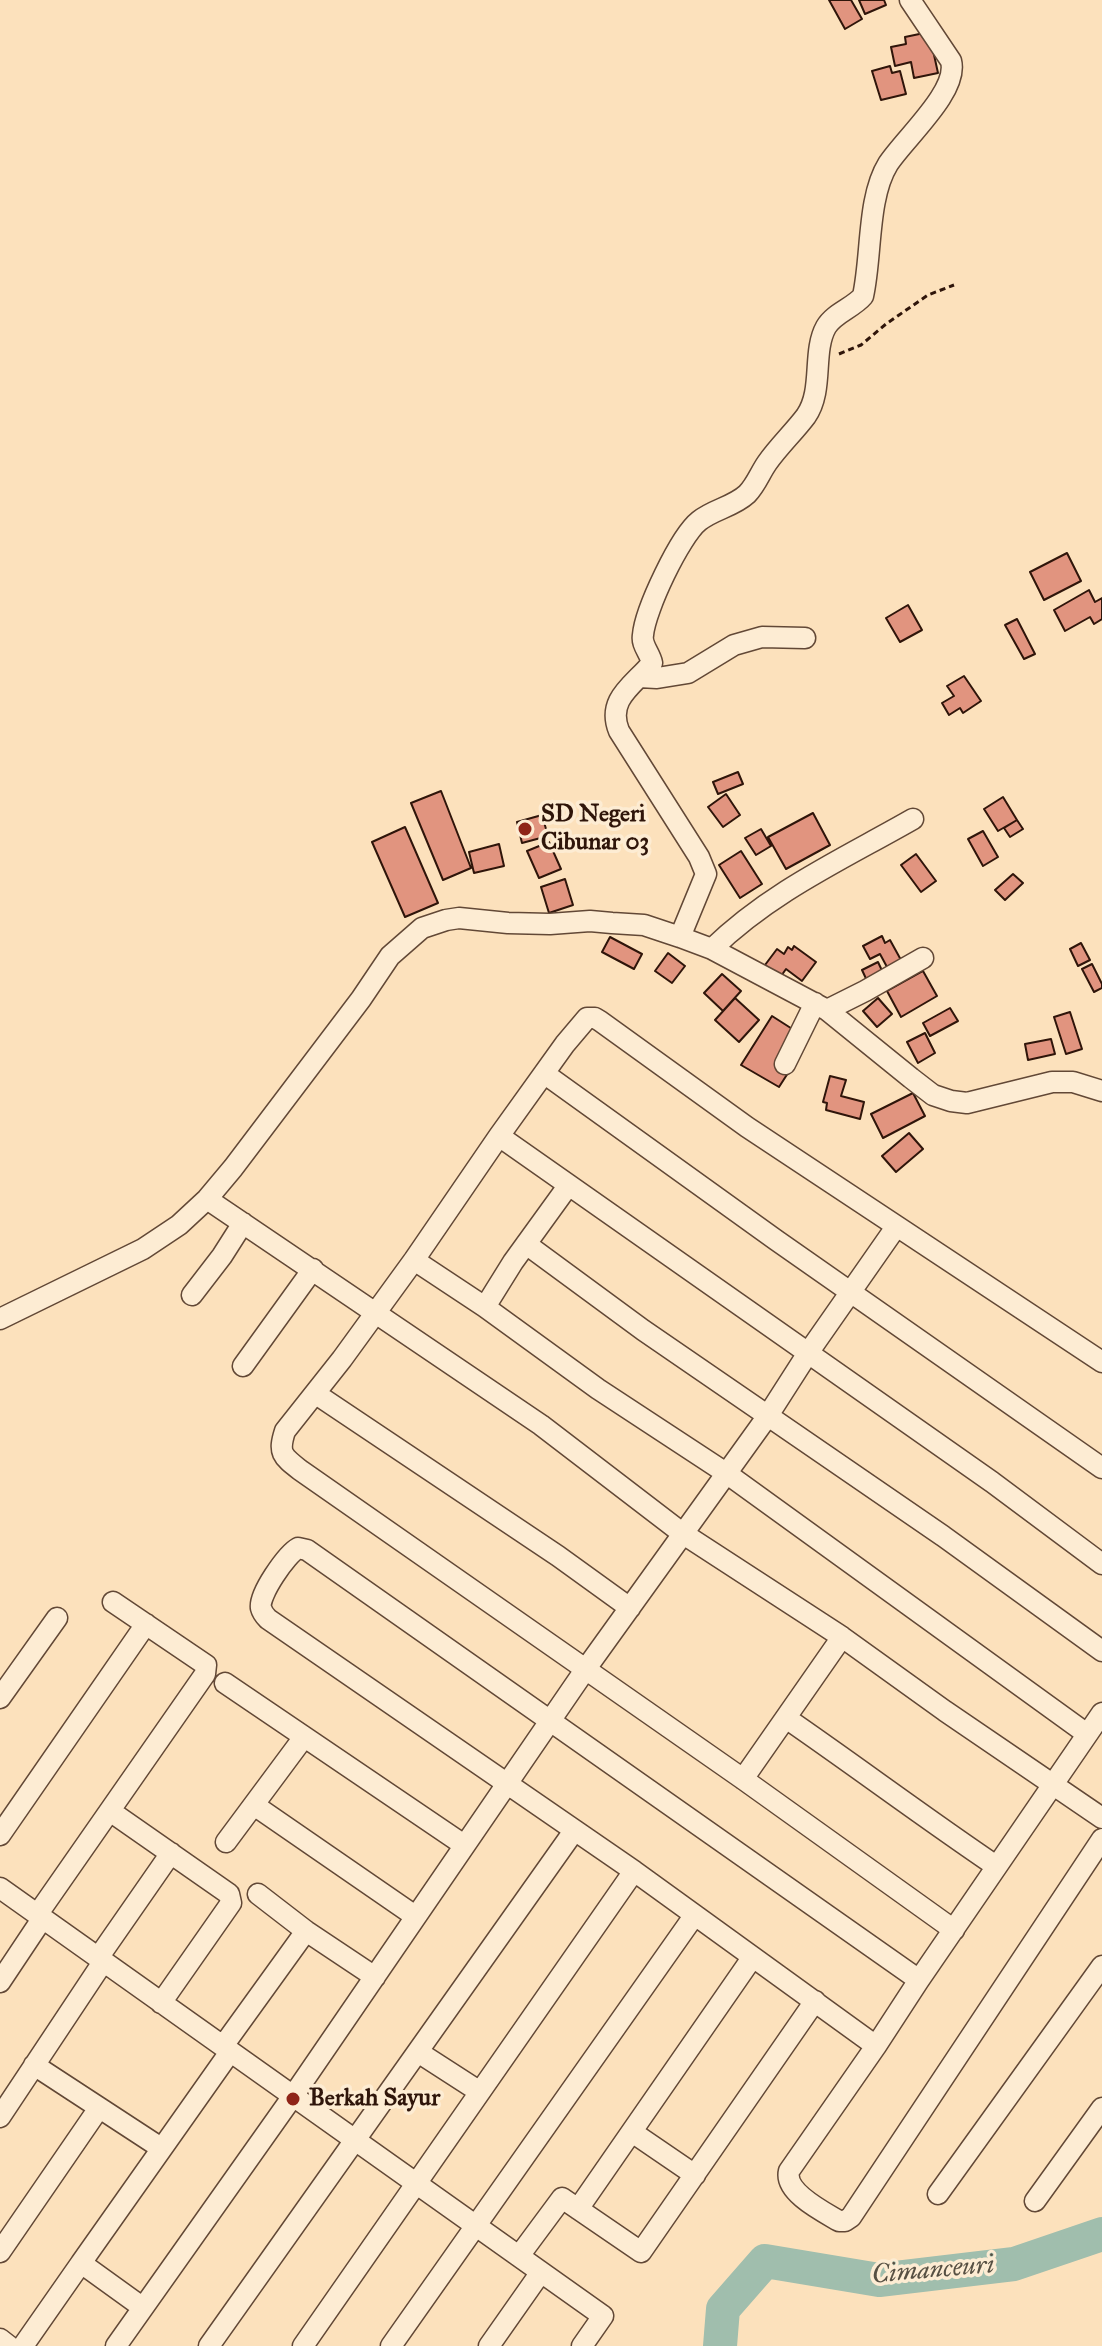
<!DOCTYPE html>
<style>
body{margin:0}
canvas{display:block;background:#fce1bc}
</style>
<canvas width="1102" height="2346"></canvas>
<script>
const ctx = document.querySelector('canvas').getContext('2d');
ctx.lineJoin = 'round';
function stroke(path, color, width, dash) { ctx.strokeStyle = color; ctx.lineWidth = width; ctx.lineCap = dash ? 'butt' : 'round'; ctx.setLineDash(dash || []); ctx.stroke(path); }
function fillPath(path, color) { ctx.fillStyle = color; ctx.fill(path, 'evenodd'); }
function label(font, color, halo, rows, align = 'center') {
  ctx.font = font + ' "IM FELL Great Primer",serif'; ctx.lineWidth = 7; ctx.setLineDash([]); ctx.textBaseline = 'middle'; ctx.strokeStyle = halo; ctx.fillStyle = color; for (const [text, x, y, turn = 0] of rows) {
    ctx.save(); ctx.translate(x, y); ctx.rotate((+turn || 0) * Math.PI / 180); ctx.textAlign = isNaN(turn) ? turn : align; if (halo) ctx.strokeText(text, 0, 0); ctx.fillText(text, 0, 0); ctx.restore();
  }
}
stroke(new Path2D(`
 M720,2346L723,2309L765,2261L879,2280L1014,2264L1102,2234`), '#a0bead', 34);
const building = new Path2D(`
 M829,0H851L862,19L845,29Z
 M859,0H884L886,5L865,14Z
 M929,32L938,73L914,78L911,62L895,66L891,47L906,44L905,37Z
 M890,66L892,73L900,71L906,94L881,100L872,71Z
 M1067,553L1081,581L1044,600L1030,572Z
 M1089,590L1095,602L1102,598V619L1094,624L1090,617L1065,631L1054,610Z
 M908,605L922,630L900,642L886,618Z
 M1017,619L1035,654L1024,659L1005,625Z
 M964,676L981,701L963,713L960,708L949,715L942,703L954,696L947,686Z
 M738,772L743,784L718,794L713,782Z
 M441,791L471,868L443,880L411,803Z
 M726,794L740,815L723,827L708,807Z
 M1003,797L1017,820L998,831L984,809Z
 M813,813L830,845L786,869L768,837Z
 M542,815L548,836L522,843L517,822Z
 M1017,820L1023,829L1010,837L1004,828Z
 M405,827L438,903L405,917L372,842Z
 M761,829L771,846L756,855L745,838Z
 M983,831L998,857L983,866L968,839Z
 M549,842L561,869L539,878L527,851Z
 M499,844L504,866L474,873L469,852Z
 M741,851L762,884L740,898L719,865Z
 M916,854L936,881L921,892L901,865Z
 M1013,874L1023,883L1005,900L995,890Z
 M565,879L573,905L549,913L541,887Z
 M882,936L885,943L890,940L901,960L887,967L880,954L870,959L863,946Z
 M610,937L642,954L634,969L602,952Z
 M1081,943L1090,960L1078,966L1070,949Z
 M794,946L816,962L802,981L786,969L779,979L765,965L777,949L784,954L788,947L792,950Z
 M668,953L685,966L672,983L655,971Z
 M878,962L885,977L869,985L862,970Z
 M1092,964L1102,984V988L1094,992L1082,969Z
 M923,971L937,996L901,1017L887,991Z
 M722,974L741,991L723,1011L704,993Z
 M735,998L759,1020L739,1042L715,1020Z
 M878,998L892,1014L877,1027L863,1011Z
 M950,1008L958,1021L930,1036L923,1023Z
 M1070,1012L1082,1049L1066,1054L1054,1017Z
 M772,1016L797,1032L788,1073L779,1087L741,1065Z
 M925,1033L935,1053L918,1063L907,1042Z
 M1051,1039L1055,1054L1028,1060L1025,1044Z
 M830,1076L846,1080L841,1096L864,1102L860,1119L826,1110L827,1103L823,1102Z
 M913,1093L925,1116L883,1138L871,1114Z
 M909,1133L923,1149L896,1172L882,1156Z`);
fillPath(building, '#e1947f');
stroke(building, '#2f150a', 2);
const minor = new Path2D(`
 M639,677L657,678L688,673L734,645L762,637L805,638
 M680,937L706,874L699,857L619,731C606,699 634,685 652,663C650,653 641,645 643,635C645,610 680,536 699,521C714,509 733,507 747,494C756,485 760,473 767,463C779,446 794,432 806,416C824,390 812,352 826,327C834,313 853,308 863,296C872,256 867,198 888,164C905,138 959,91 951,61L910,0
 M712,949C770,892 843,859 913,819
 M827,1010L865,991L923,958
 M785,1064L815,1003
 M545,1074L776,1240L1102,1468
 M499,1136L992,1482L1102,1564
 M207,1199L541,1425L682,1533L842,1637L945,1711L1102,1818
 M526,1244L643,1330L943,1536L1102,1651
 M414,1260L485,1307L598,1389L726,1473L1087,1734
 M192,1295L222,1256L243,1223
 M485,1307L513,1262L568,1186
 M0,1319L143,1249L179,1225L207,1199L233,1168L361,999L390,956L422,928L446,920L459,918L508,923L550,924L590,921L612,923L644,925L680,937L712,949L827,1010L911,1078L933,1095L951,1101L967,1103L1052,1082H1073L1102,1091
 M243,1366L313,1269
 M316,1394L558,1556L630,1608
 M225,1683L464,1845
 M0,1698L57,1618
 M1102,1713L919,1980L876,2046L789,2171C784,2192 822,2211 839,2221H845L851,2217L1102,1839
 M786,1718C857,1767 925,1818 996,1866
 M743,1779L842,1637
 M254,1805L415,1916
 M110,1811L229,1894L231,1903L161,2003
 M0,1835L146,1624
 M226,1842L304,1737
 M0,1888L603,2316L582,2346
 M258,1894L306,1931L375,1977
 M37,1915L205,1674L206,1665L113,1602
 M954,1930L743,1779L300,1470C282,1456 278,1453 285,1431L342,1359L414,1260L499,1136L565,1044L587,1018H595L600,1021L747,1127L1102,1362
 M98,1958L171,1853
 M0,1982L42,1919
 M223,2046L306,1931
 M876,2046L634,1871L268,1619C265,1616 262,1612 261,1608C258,1595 287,1554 298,1548L307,1550L919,1980
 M418,2052L480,2092
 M34,2065L161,2148
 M0,2117L103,1962
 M632,2132L695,2175
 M938,2194L1102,1966
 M1035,2201L1102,2108
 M578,2209L752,1958
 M0,2252L99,2108
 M519,2256L562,2198L641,2252L815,2001
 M142,2307L81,2263L230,2052
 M0,2339L9,2346
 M23,2346L81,2263
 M116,2346L293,2096L585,1670L767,1417L808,1353L896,1227
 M209,2346L574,1831
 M303,2346L634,1871
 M391,2346L694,1916
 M489,2346L541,2272`);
stroke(minor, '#624836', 23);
stroke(new Path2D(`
 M839,354L861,345L886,324L928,295L954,285`), '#2f150a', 3, [6, 4]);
stroke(minor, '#fdecd3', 20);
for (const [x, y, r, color] of [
 [525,829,8,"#8f2418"],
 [293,2099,8,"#8f2418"]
]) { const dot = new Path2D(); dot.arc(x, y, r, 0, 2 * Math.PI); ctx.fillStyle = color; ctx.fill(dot); stroke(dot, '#fdecd3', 3); }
label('bold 24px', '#2f150a', '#fdecd3', [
 ["SD Negeri",541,815],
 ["Cibunar 03",541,843],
 ["Berkah Sayur",309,2099]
], 'left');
label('italic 26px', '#575043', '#fdecd3', [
 ["Cimanceuri",933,2271,-5]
]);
</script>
